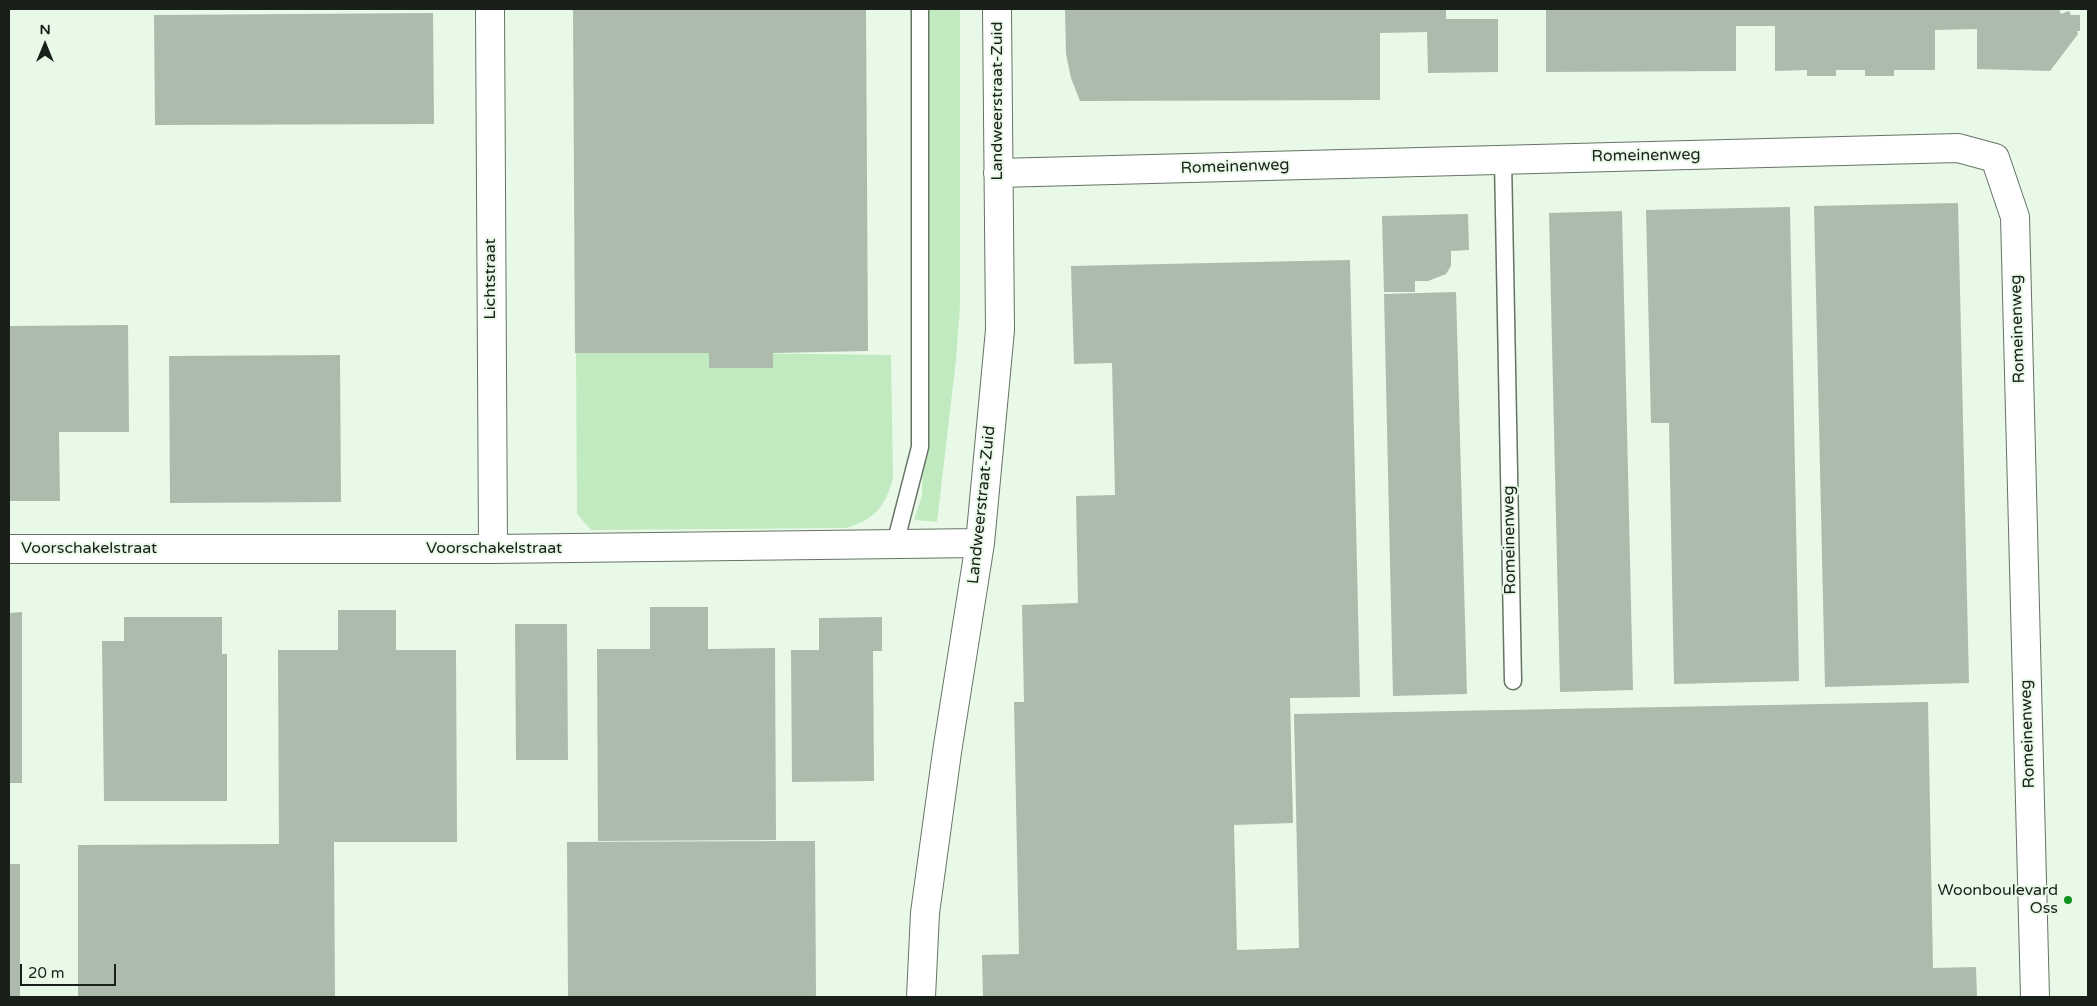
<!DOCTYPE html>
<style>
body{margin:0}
#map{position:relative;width:2097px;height:1006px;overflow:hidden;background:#e9f9e8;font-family:"Varela Round",sans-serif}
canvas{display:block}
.frame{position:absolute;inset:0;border:10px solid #191f19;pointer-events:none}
.north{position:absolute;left:20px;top:20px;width:50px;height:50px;-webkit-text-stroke:4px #e9f9e8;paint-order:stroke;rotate:0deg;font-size:14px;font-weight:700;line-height:20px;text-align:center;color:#191f19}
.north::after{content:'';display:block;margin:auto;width:18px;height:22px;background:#191f19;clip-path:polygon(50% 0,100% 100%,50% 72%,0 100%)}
.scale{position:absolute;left:20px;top:964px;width:96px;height:22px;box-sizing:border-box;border:2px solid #191f19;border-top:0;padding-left:6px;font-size:15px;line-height:18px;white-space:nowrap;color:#191f19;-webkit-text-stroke:4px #e9f9e8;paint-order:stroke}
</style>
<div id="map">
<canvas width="2097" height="1006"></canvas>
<div class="frame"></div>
<div class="north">N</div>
<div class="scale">20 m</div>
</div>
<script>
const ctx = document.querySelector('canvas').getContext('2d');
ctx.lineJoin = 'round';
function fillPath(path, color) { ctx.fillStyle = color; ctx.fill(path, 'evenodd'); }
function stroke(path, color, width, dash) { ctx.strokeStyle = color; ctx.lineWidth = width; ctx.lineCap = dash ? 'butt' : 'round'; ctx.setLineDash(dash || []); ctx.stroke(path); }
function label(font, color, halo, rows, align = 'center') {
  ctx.font = font + ' "Varela Round",sans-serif'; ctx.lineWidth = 4; ctx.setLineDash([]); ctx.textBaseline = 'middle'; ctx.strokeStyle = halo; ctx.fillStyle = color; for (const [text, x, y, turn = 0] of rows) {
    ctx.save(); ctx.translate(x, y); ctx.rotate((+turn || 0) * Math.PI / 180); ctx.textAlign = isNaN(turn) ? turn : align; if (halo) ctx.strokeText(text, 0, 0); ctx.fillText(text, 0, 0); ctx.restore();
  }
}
fillPath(new Path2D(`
 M928,9H960V306L956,360L937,522L914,520L922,496Z
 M576,351L891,355L893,479C884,508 876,518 847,528L591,530L577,514Z`), '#c2eac0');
fillPath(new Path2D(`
 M573,9H866L868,351L773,353V368H709V353H575Z
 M1065,9H1446V19H1498V72L1428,73L1427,32L1380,33V100L1080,101L1071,78L1066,54Z
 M1546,9H2059L2061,14L2069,11L2071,15H2080V31H2077L2078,34L2050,71L1977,69V29L1935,30V70H1894V76H1865V70H1836V76H1807V70L1775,71V26H1736V71L1546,72Z
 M433,13L434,124L155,125L154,15Z
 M1958,203L1969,683L1825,687L1814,206Z
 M1790,207L1799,681L1674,684L1669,423H1651L1646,210Z
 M1622,211L1633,690L1560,692L1549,213Z
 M1468,214L1469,250L1451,251V266L1446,274L1428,281H1415V292H1384L1382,216Z
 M1350,260L1360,697L1290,698L1293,823L1234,825L1237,950L1299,948L1294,714L1928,702L1933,968L1976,967L1977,997H983L982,955L1019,954L1014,702H1024L1022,605L1078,603L1076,496L1115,495L1112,363L1074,364L1071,266Z
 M1456,292L1467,694L1393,696L1384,294Z
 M128,325L129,432H59L60,501H9V326Z
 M340,355L341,502L170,503L169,356Z
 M650,607H708V649L775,648L776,840L598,841L597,649H650Z
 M338,610H396V650H456L457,842H334L335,997H78V845L279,844L278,650H338Z
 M22,612V783H9V613Z
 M124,617H222V654H227V801H104L102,641H124Z
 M882,617V651H873L874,781L792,782L791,650H819V618Z
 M515,624H567L568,760H516Z
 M793,841H815L816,997H568L567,842Z
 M9,864H20V997H9Z`), '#acbbab');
const service = new Path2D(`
 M1503,160L1513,681
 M895,544L920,447V9`);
const minor = new Path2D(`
 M490,9L493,549
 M998,173L1958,148L1995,158L2015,217L2035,997
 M9,549H493L980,543
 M921,997L925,913L947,752L980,543L1000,330L997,9`);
stroke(service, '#667465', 19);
stroke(minor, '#667465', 30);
stroke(service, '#fff', 16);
stroke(minor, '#fff', 28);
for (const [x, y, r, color] of [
 [2068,900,5,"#119121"]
]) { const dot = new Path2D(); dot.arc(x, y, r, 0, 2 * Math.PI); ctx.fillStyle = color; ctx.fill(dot); stroke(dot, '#e9f9e8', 2); }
label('16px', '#191f19', '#e9f9e8', [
 ["Landweerstraat-Zuid",998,101,-90],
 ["Romeinenweg",1646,156,-1],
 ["Romeinenweg",1235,167,-2],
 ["Lichtstraat",491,279,-90],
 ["Romeinenweg",2018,329,-92],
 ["Landweerstraat-Zuid",982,505,-84],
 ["Romeinenweg",1510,540,-91],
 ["Voorschakelstraat",89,549],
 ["Voorschakelstraat",494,549],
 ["Romeinenweg",2028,734,-92]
]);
label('16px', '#191f19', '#e9f9e8', [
 ["Woonboulevard",2058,891],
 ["Oss",2058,909]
], 'right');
</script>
